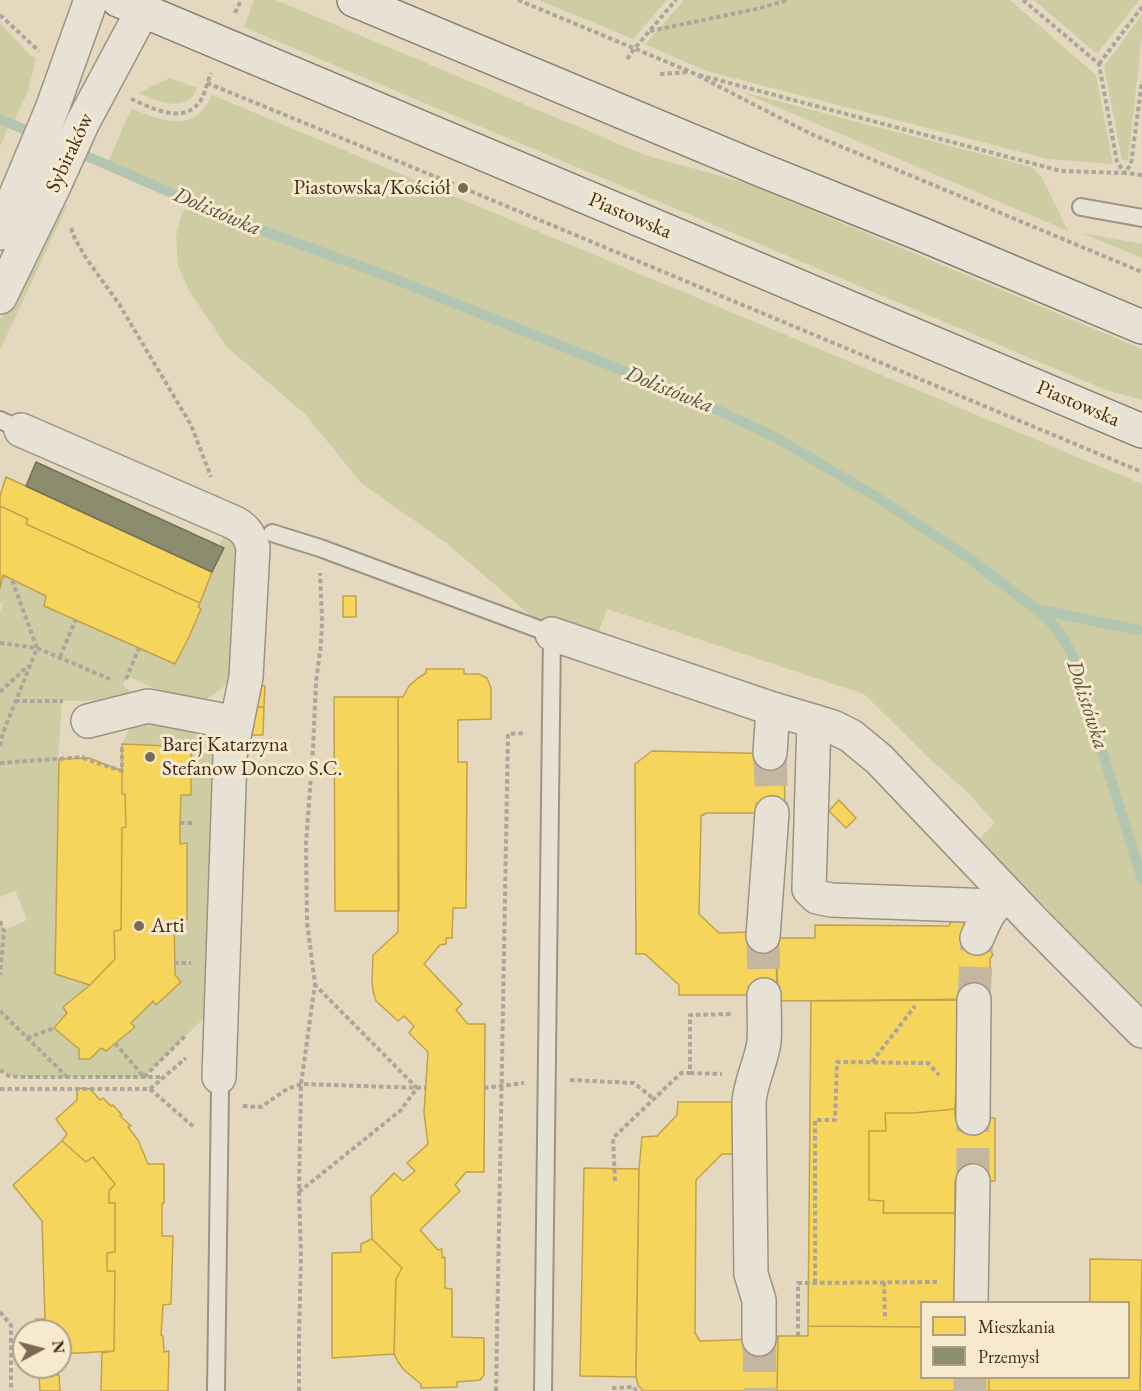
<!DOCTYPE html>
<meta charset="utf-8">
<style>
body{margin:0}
#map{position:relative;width:1142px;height:1391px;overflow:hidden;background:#e4d9bf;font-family:"EB Garamond",serif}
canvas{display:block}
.legend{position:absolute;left:920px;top:1301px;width:210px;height:78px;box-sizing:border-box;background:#f7eacc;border:2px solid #af9e88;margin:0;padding:8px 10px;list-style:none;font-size:18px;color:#422c21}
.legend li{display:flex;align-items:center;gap:12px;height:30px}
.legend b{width:30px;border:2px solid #af9e88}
.north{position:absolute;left:12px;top:1319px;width:60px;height:60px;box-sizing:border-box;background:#f7eacc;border:2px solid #af9e88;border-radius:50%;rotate:83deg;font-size:16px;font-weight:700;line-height:24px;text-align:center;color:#422c21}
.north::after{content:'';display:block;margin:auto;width:21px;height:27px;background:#7b6958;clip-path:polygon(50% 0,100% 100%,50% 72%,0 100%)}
</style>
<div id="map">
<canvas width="1142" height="1391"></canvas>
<ul class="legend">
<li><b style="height:16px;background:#f6d55c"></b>Mieszkania</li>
<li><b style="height:16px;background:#8c8c6e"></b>Przemysł</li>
</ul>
<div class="north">N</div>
</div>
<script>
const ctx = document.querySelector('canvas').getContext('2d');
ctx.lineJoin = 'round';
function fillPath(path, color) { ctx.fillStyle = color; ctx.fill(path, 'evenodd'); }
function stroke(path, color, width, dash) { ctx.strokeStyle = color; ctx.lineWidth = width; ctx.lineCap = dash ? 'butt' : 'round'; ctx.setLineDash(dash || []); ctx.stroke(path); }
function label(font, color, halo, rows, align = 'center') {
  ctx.font = font + ' "EB Garamond",serif'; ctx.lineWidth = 6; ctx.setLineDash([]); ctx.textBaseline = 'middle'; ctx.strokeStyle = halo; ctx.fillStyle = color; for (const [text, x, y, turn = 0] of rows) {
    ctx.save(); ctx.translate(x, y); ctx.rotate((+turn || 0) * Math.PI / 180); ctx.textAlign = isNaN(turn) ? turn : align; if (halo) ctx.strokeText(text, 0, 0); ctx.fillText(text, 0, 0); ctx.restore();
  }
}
fillPath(new Path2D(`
 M254,0H276L645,155L749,184L1142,349V400L1106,390L244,27Z
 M539,0H667L633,39Z
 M684,0H1010L1096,75L1113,164L1048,159L706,71L645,44Z
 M1034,0H1139L1097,54Z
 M1142,15V36L1128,161L1122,160L1104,66Z
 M0,23L29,54L36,58L28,91L14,122L8,127L0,147Z
 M170,78L197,88C195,92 193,97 189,99C174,110 153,99 138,93Z
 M742,92L1032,167L1042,178L1068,231Z
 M212,95L1142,484V1006L979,839L995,823L968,793L929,758L864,694L607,609L598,634L532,617L449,545L361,483L305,414L227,347L190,292L178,266L176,237L182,212L194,203L107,165L131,109C163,120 195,135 212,95Z
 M61,203L67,206L0,350V320Z
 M1082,233L1142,244V258Z
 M227,529L238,539L237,674C229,681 216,694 208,698C187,708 147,684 127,676L123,685L140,699L62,701L58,758L59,759L55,973L90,985L63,1007L67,1013L54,1028L79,1049V1059L101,1048L106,1051L135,1027L131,1023L153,1001L157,1004L181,982L175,975L174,919H187V844H180L181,795H191V747L122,744L132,723L189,728L213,753L208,1014L144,1077H20L9,1076L0,1070V921L5,930L27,920L15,890L0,897V612L3,604L0,603V588L3,575L46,596L44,606L174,664L189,637L201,609L198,607L212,572L224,549L219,546Z`), '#cdcca3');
const homes = new Path2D(`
 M6,477L212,572L200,603L26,524L28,519L0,506V496Z
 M0,506L28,519L26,524L200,603L198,607L201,609L189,637L175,664L44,606L46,596L3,575L0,588Z
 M343,596H356V617H343Z
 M426,669H464V674H479L487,678L491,688V719L458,720V762H467L466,908H453L452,938H446V944L440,945L424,964L462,1004L456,1010L468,1024H485L484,1172H466L455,1185L460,1191L420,1230L438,1250L442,1249V1258L445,1257V1288L452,1289V1337L484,1338V1375L480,1380L457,1382V1387L421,1388V1384L404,1370L398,1362L394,1354L396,1279L402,1268L372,1239L371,1197L394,1173L403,1181L415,1171L407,1163L428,1144L424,1113L428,1052L409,1033L414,1026L404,1016L398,1021L376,1001L373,991L372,979L373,955L398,932V697H403L409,686L418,678L426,673Z
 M251,686H265L264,707H250Z
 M334,697H398L399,911H335Z
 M250,707H264L263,735H249Z
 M122,744L191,747V795H181L180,823V844L187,843V919H174L175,975L181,982L156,1005L153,1001L131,1023L135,1027L106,1051L101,1048L90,1059H79V1049L54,1028L67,1013L63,1007L90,985L115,959L114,931L121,930L122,828L126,827L125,794H122Z
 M652,751L784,754L785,813H706L701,816L699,914L719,933L750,932L776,935L778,995H679V985L645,954H636L635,764Z
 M89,758L122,771V794H125L126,827L122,828L121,930L114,931L115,959L90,985L55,974L59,759Z
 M839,800L856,818L846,828L829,811Z
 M952,919L962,921L977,938L993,954L990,959V999L777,1001L776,938H815V925L949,926Z
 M961,1000L955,1109L913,1113H885L886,1131H869V1200L884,1201L883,1213H955L957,1302H922V1327L808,1326L811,1001Z
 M77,1088L90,1089L100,1100L103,1098L111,1106L113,1105L122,1115L120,1116L131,1126L128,1127L138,1140L148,1164H164V1203L162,1204V1236H173L171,1304L163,1305L161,1335L163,1336L164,1352L169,1351L168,1391H101L102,1353L114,1351L115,1271H107V1253L115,1252V1203H109V1191L115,1184L93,1157L86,1162L62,1141L67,1134L56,1119L77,1100Z
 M678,1102H735L737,1154H722L696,1180L695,1333L700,1341L759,1339L778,1336L777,1391H643L638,1385L636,1377V1366L639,1169L642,1137L657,1136L677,1115Z
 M955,1109V1118H995V1181H955V1213H883L884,1201L869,1200V1131H886L885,1113H913Z
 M62,1141L86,1162L93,1157L115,1184L109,1191V1203H115V1252L107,1253V1271H115L114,1351L60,1354V1331H36V1319H45L42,1221L13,1185Z
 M584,1168L639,1169L636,1377L580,1376Z
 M372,1239L402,1268L396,1279L394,1354L332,1358V1253L361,1252V1244Z
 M1090,1259L1142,1260L1140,1391H989V1378H1128V1302H1090Z
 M808,1326L922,1327V1378H989V1391H777L778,1336H808Z
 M39,1375H59L60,1391H40Z`);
fillPath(homes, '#f6d55c');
stroke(homes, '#c0a24a', 1.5);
const industry = new Path2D(`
 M36,462L224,548L212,572L26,486Z`);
fillPath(industry, '#8c8c6e');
stroke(industry, '#766f57', 1.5);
stroke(new Path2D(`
 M0,119L37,135
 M73,150L231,219L390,277L687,396L775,437L875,496L967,557L1036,609L1049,620L1064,640L1072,654L1142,879
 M1036,609L1138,630`), '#b1c5b0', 10);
stroke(new Path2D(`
 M770,753L772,813
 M763,936L764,995
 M974,1000L977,938
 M973,1181V1118
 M759,1339L760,1391
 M970,1391V1378`), '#c4b69f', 33, [33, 16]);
const service = new Path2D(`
 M1081,207L1142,218
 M0,420L21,430
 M272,533L320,548L552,634L543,1391
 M216,1391L220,1089`);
const minor = new Path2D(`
 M0,233L52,109L91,0
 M0,297L54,186L83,122L143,10
 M21,430L235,523C246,529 250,536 253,548L246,677L230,756L219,1077
 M552,634L773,709L833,727L851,736L879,759L1034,922L1142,1031
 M88,721L148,706L237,723
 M814,721L809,889L817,897L831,900L993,906
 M770,753L773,709
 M763,936L772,813
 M977,938C986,917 989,909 1007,894
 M973,1118L974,1000
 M971,1302L973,1181
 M759,1339V1300L751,1274L749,1102C751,1080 761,1063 764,1042C765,1027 764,1010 764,995`);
const secondary = new Path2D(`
 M118,0L1142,431
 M354,0L759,169L921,234L1142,327`);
stroke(service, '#9c9383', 20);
stroke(minor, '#9c9383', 36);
stroke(secondary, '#857c6e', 36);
stroke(new Path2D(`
 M518,0L691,72L811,134L1142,272
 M1023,0L1099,64L1117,162L1125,173L1142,175
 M235,13L241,0
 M0,15L39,51
 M650,31L756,9L788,0
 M627,59L634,49L676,0
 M1099,64L1142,7
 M660,74L689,72
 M699,75L1061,171L1125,173L1131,164L1142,81
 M207,83L463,188L1142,472
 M131,99C150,107 181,124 198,104C205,96 207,82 211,73
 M71,228L75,239L86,258L119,304L191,425L211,477
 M0,643L37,648L12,580
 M60,657L76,619
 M126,679L139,648
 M0,692L28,666
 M15,701H63
 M0,746L3,733L37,648L112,680
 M83,758L122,771V747
 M0,763L84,757
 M180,823H195
 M0,921L4,931L0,975
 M174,963H191
 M0,1011L67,1077
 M27,1038L54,1028
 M115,1043L144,1077L186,1035
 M872,1062L915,1006
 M0,1070L9,1076L20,1077H163
 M690,1073L722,1074
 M570,1080L634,1083L654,1099
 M484,1088L524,1083
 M0,1089H150L195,1128
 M150,1089L186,1058
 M243,1106L261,1107L287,1089L301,1084L425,1088
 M615,1181L613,1138L681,1073H690V1015L733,1014
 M299,1192L401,1110L417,1088L315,985
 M884,1282L885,1320
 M815,1283V1120H835L837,1062L928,1063L939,1075
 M0,1312L11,1325V1391
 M798,1336V1283L938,1282
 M612,1388L634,1387L636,1391
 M299,1391V1336L301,1255L299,1192L301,1084L315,984L307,922L306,843L313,749L316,682L321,644L322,620L320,573
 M496,1391L508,734L526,733`), '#aca59b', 4, [4.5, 3]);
stroke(service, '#e8e2d6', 16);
stroke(minor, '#e8e2d6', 33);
stroke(secondary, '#e8e2d6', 33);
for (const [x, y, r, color] of [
 [463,188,6,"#7b6958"],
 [150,757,6,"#7b6958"],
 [139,926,6,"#7b6958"]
]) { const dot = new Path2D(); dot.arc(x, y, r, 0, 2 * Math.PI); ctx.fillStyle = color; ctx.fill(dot); stroke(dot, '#f7eacc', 2); }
label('21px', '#422c21', '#f7eacc', [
 ["Sybiraków",70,153,-65],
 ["Piastowska",630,216,23],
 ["Piastowska",1078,404,23]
]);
label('21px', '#422c21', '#f7eacc', [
 ["Piastowska/Kościół",451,188,"right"],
 ["Barej Katarzyna",162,745],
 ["Stefanow Donczo S.C.",162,769],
 ["Arti",151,926]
], 'left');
label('italic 22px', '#585043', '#f7eacc', [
 ["Dolistówka",217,212,23],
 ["Dolistówka",669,390,22],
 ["Dolistówka",1087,705,72]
]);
</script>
